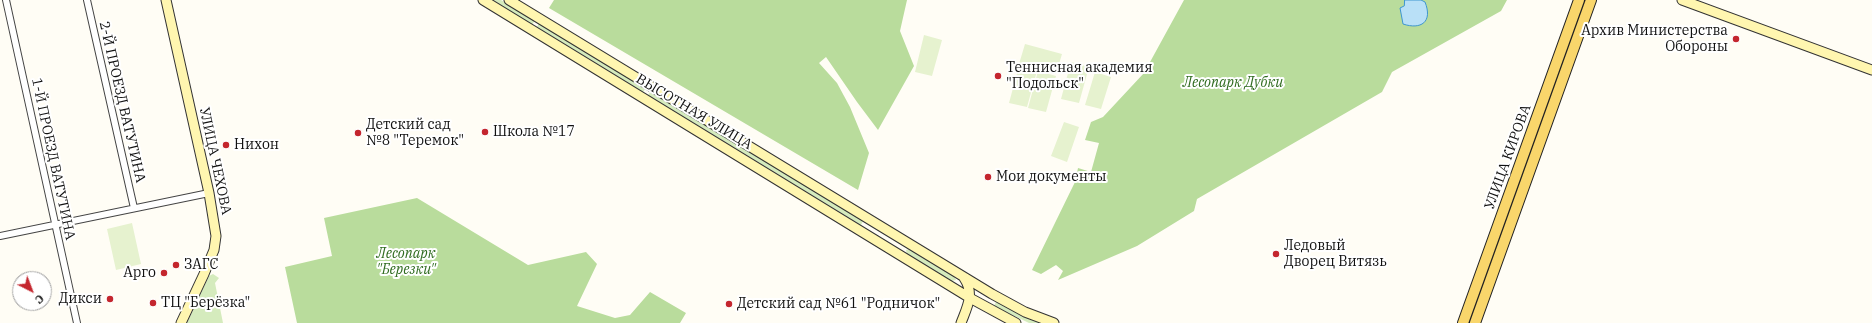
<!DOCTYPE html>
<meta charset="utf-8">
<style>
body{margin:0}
#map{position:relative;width:1872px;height:323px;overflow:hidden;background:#fffdf5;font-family:"IBM Plex Serif",serif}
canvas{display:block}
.north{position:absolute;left:12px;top:271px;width:40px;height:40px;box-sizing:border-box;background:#fff;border:1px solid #a0a0a0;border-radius:50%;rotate:138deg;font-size:11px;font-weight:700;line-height:16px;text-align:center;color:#111}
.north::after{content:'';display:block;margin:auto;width:14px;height:18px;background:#c4262e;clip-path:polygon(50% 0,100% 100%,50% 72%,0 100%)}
</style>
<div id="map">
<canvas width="1872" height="323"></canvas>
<div class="north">С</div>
</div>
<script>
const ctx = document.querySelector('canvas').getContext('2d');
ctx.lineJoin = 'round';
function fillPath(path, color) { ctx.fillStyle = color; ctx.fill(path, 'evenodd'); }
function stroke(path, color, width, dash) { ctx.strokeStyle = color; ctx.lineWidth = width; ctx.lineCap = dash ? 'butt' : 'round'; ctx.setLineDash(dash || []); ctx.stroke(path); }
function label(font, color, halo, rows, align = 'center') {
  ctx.font = font + ' "IBM Plex Serif",serif'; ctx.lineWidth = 4; ctx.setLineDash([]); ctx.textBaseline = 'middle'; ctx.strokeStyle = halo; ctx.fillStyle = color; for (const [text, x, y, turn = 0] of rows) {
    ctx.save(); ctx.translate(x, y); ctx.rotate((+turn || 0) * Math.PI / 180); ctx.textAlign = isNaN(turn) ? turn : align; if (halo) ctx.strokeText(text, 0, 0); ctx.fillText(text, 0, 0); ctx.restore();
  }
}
fillPath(new Path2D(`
 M492,0H501L535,20L532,25Z
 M539,23L646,88L643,92L537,27Z
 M651,91L863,221L861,225L648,95Z
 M910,249L954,276L956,280L951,281L907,254L906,250Z
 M213,274L219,278L215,283L223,323H187L209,276Z
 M996,302L1041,323H1029L994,306Z`), '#d5ebbd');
fillPath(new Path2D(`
 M554,0H907L900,31L914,66L878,130L857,102L826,57L819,63L837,83L850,107L869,153L858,190L549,8Z
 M1184,0H1507L1501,11L1392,72L1382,92L1197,199L1194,211L1137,246L1058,280L1063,271L1056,265L1041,274L1032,270L1075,182L1078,168L1091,172L1099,143L1085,140L1091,122L1103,117L1144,73Z
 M417,198L528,265L586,252L597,264L577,306L615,318L630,315L650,292L686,313L680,323H297L285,267L332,256L324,218Z`), '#b9dc9c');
fillPath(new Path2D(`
 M924,35L942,40L932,76L915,72Z
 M1025,44L1062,54L1056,74L1019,64Z
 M1071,62L1089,67L1079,103L1061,99Z
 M1019,66L1037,71L1027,107L1009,103Z
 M1038,71L1056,76L1046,112L1028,108Z
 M1095,72L1111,77L1101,109L1085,105Z
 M1064,122L1079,127L1067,162L1051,156Z
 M132,223L141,264L116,270L107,229Z`), '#e6f2cf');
const water = new Path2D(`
 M1405,0H1421L1425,2C1433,22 1421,30 1403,24L1400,8L1404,6Z`);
fillPath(water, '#b9e0f7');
stroke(water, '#3f96cf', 1);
const street = new Path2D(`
 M6,0L77,323
 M87,0L134,208
 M0,236L209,193`);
const secondary = new Path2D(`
 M166,0L209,193L216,236L214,250L204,274L181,323
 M483,0L970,298L1016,323
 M509,0L992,294L1025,312L1054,323
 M1682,0L1872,70
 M961,323C967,307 975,294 964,278`);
const primary = new Path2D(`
 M1463,323L1579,0
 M1475,323L1591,0`);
stroke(street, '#444', 8);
stroke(secondary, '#333', 11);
stroke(primary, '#222', 12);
stroke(street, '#fff', 6);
stroke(secondary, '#fff6b0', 9);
stroke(primary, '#f9d66b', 10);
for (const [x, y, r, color] of [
 [1736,39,4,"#c4262e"],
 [998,76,4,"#c4262e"],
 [485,132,4,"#c4262e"],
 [358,133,4,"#c4262e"],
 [226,145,4,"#c4262e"],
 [988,177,4,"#c4262e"],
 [1276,254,4,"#c4262e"],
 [176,265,4,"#c4262e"],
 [164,273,4,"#c4262e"],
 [110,299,4,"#c4262e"],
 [153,303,4,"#c4262e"],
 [729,304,4,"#c4262e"]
]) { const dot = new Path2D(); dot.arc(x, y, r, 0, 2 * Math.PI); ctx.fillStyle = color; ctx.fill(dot); stroke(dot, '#fff', 1.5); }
label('14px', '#111', '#fff', [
 ["Архив Министерства",1728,31,"right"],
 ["Обороны",1728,47,"right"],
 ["Теннисная академия",1006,68],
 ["\"Подольск\"",1006,84],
 ["Детский сад",366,125],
 ["№8 \"Теремок\"",366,141],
 ["Школа №17",493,132],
 ["Нихон",234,145],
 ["Мои документы",996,177],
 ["Ледовый",1284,246],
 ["Дворец Витязь",1284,262],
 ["ЗАГС",184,265],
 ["Арго",156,273,"right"],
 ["Дикси",102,299,"right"],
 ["ТЦ \"Берёзка\"",161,303],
 ["Детский сад №61 \"Родничок\"",737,304]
], 'left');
label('italic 14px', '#2f6b1f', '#fff', [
 ["Лесопарк Дубки",1233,83],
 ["Лесопарк",406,254],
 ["\"Березки\"",406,270]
]);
label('14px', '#111', '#fff', [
 ["2-Й ПРОЕЗД ВАТУТИНА",122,102,77],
 ["ВЫСОТНАЯ УЛИЦА",694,112,31],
 ["УЛИЦА КИРОВА",1508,157,-70],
 ["1-Й ПРОЕЗД ВАТУТИНА",53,159,78],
 ["УЛИЦА ЧЕХОВА",215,161,78]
]);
</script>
